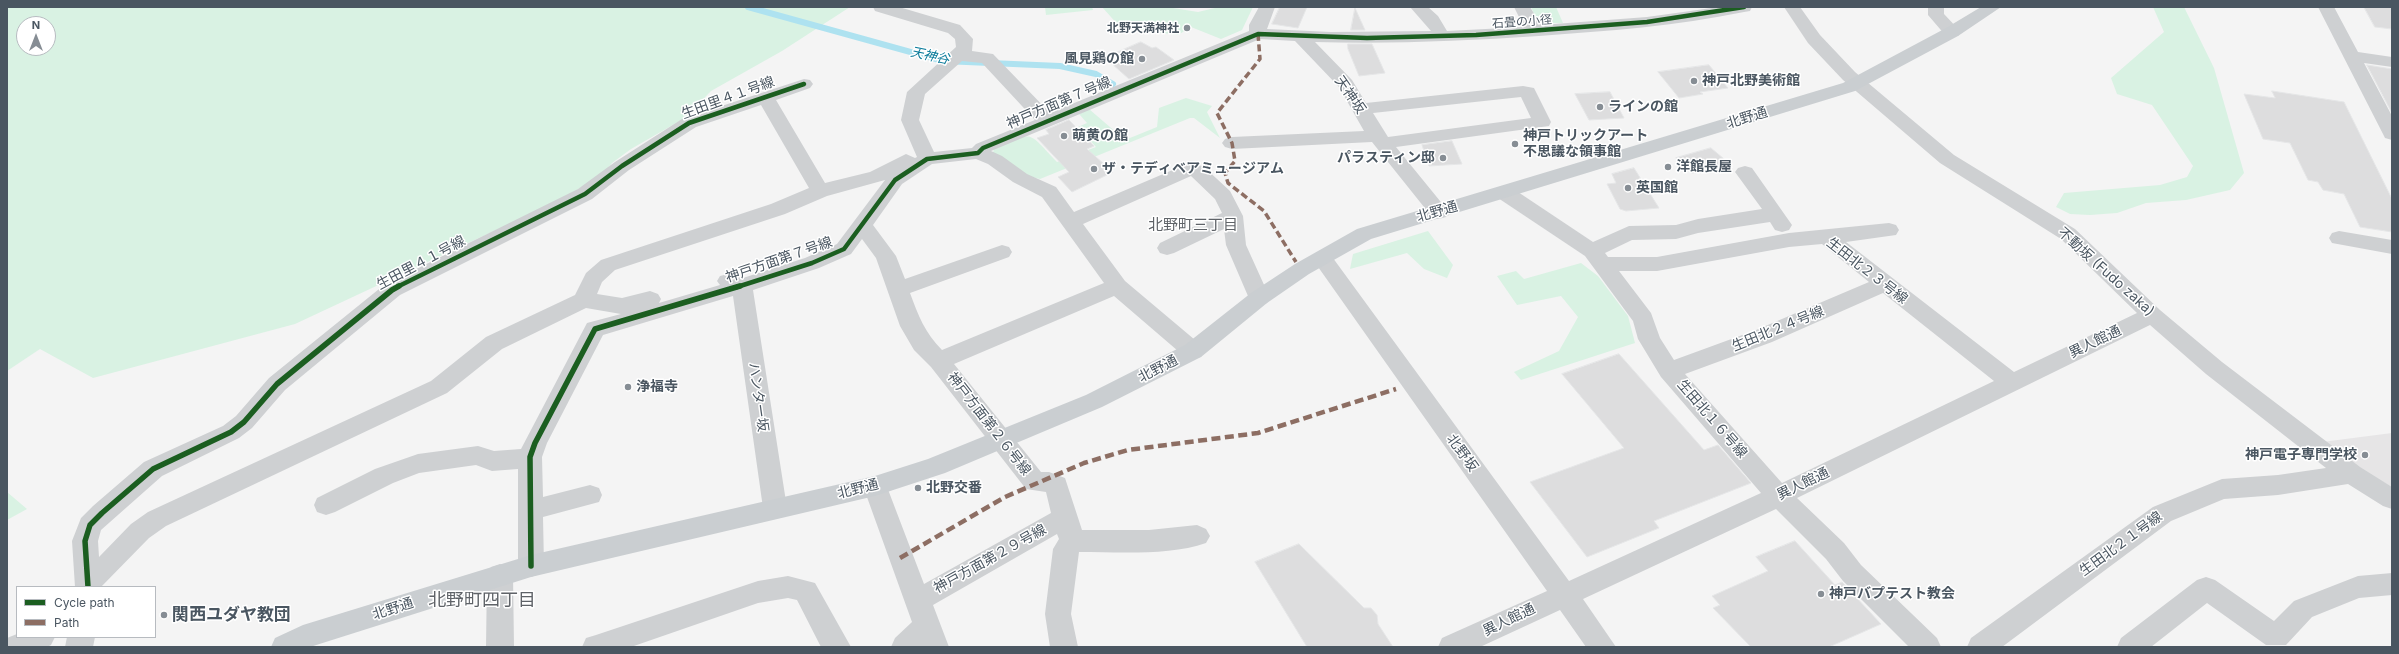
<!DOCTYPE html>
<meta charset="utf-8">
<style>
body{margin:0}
#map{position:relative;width:2399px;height:654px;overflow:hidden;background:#f4f4f4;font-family:Inter,sans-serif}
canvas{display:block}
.frame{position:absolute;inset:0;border:8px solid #4a5661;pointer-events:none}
.legend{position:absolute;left:16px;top:586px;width:140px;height:52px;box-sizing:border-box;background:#fff;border:1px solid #b7bbc0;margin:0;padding:5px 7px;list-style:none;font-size:12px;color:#4a5661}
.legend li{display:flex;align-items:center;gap:8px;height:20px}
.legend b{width:20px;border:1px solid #b7bbc0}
.north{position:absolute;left:16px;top:16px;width:40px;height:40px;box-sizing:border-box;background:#fff;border:1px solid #b7bbc0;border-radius:50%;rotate:0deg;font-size:11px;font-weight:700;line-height:16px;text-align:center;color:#4a5661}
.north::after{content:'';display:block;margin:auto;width:14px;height:18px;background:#868d94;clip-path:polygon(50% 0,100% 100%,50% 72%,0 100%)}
</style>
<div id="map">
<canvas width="2399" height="654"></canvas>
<div class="frame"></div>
<ul class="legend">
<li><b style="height:5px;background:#1b5e20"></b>Cycle path</li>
<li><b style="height:5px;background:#8d6e63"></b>Path</li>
</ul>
<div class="north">N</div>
</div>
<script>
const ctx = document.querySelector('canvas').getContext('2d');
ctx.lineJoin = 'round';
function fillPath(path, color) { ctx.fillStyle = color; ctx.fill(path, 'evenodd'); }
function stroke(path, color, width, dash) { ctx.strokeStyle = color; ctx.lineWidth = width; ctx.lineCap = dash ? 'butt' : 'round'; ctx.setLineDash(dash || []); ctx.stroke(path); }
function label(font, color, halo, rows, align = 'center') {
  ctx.font = font + ' Inter,"Noto Sans JP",sans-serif'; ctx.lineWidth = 3; ctx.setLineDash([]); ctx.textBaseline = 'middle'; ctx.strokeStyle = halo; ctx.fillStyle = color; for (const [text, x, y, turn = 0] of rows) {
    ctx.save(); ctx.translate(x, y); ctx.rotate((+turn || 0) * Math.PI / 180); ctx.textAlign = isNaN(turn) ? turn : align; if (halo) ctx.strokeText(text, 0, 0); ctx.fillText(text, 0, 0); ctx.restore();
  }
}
fillPath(new Path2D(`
 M2392,433V487L2356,467L2322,442Z`), '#e6e5e6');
fillPath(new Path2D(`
 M7,7H850L782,51L711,91L685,118L631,149L612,163L602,175L556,202L295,324L93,378L40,349L7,371ZM24,24H48V48H24Z
 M1045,7H1092L1093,10L1046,15Z
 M1102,7H1167L1198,12L1219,7H1253L1242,30L1221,39L1191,27L1178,35L1120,27Z
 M1531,7H1556L1563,23H1538Z
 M2153,7H2184L2214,68L2244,173L2230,190L2186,200L2146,203L2117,213L2090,215L2070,214L2056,207L2064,193L2160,185L2187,177L2193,166L2152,105L2117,94L2111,78L2164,32Z
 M1186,98L1212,106L1207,112L1220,138L1194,118H1190L1040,179L1027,176L993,153L994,148C1035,131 1027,131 1057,162L1096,147L1078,127L1087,123L1079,114L1089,109L1125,140L1157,127L1159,108Z
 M1428,231L1453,265L1447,278L1424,269L1407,253L1350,269L1353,254Z
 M1581,263L1598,276L1628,316L1635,343L1521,380L1514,372L1559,351L1578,317L1561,296L1517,305L1497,276L1516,271L1524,279Z
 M7,492L27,509L7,520Z`), '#d9f2e3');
stroke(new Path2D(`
 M748,7L943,61L1060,66L1096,74L1113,84`), '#aee2f0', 6);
const building = new Path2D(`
 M1280,7H1307L1298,28L1272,24Z
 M2364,7H2392V29L2375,27Z
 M1355,8L1365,30H1351Z
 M1141,42L1152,48L1156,47L1174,60L1129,79L1111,63L1124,56L1118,52Z
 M1348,44H1372L1385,73L1359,76L1348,49Z
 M1709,65L1728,88L1700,92L1703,94L1679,98L1658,72Z
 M2367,65L2392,69V113Z
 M2272,91L2344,102L2392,199V232L2360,227L2344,194L2323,190L2318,182L2308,180L2290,143L2263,139L2244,94L2275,98Z
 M1610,92L1624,118L1589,120L1575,94Z
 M1069,120L1094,146L1087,149L1113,172L1072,192L1058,177L1069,172L1037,138L1049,134L1046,130Z
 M1452,141L1462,164L1429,166L1422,145Z
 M1711,148L1730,164L1706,171L1692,173L1676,158Z
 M1634,168L1659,208L1626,211L1620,209L1607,184L1616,183L1612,174Z
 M1619,354L1704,450L1718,445L1751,483L1654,521L1659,528L1587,557L1530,482L1624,448L1562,374Z
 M1795,541L1835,585L1842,582L1881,624L1829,647H1751L1713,608L1720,605L1712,596L1768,571L1756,557Z
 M1299,544L1364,608H1371L1377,615L1378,624L1393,647H1307L1255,562Z`);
fillPath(building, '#ddddde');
stroke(building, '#e5e6e7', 1);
fillPath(new Path2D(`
 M873,7H899L960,25L973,39L972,51L993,54L1050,113L1249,31V25L1259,7H1275L1267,29L1331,32L1431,31L1410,7H1428L1438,16L1447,31L1524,27L1514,7H1530L1541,25L1647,17L1719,7H1752L1750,11L1744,12C1676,26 1608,31 1539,36C1464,41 1390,44 1315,42L1352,80L1366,103L1523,86L1534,88L1551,122L1549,126L1396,147L1449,212L1446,217L1439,219L1432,217L1372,142L1232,149L1225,147L1222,143L1225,139L1232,137L1364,131L1339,87L1295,41L1260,39L991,151L1002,156L1027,174L1056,187L1074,212L1182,166L1189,164L1203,166L1230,191L1243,216L1246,245L1270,298L1267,303L1259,306L1251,303L1226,245L1224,229L1174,253L1167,255L1160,253L1157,248L1160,243L1222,213L1215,199L1191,176L1083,224L1125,281L1201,345L1204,351L1201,357L1193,359L1185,357L1114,296L954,364L1041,472H1049L1065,478L1082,530H1149L1197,525L1206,529L1210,536L1206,543C1169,556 1118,552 1079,552L1071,614L1078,647H1050L1045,614L1053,549L1059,539L1057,534L933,605L949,647H891L895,638L912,622L863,486L866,479L875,476L884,479L924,584L1051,513L1046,492L1026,489L931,367L914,350L900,326L876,258L862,239L851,254L819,268L753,290L787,508L784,515L775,518L766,515L763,508L733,296L603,335L547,443L542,457L543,497L590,485L599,488L602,495L599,502L543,517L544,566L540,574L531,577L522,574L518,566V469L492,471L476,465L419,473L393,483L335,512L326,515L317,512L314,505L317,498L375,469L418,454L478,446L494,451L521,449L587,323L621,314L586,308L502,349L447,393L166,526L149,538L101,587H75L72,541L81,518L93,506L144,462L223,426L236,416L269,378L384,285L578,189L615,162L682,119L804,79L810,80L813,84L810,88L776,100L825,183L870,172L906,154L915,158L917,157L901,120L907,92L956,47L955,39L948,33L875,11ZM962,61L982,63L1035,120L976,144L972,148L934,152L919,120L925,94ZM1521,97L1531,118L1388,137L1373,113ZM761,105L809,188L771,204L601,260L586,273L575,295L486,337L431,381L148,512L131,524L99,557L98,541L101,530L162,476L239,438L252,428L285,390L400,295L592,199L629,170L696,127ZM976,159L988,164L1013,182L1042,197L1104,283L942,350C925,333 918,315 910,293L1009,257L1012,252L1009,247L1002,245L905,279L896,256L873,225L902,184L932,164ZM885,180L837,244L805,258L743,278L728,274L720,276L717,281L720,285L659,303L661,299L658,294L650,291L622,298L597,294L602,282L615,270L785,214L827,196Z
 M1784,7H1800L1820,35L1855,72L1954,155L2075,229L2160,310L2222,362L2360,467L2392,487V509L2383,506L2348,484L2278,495L2224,499L2171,521L2002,647H1967L1971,638L2153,507L2222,479L2278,475L2326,468L2206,374L2150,325L1797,498L1844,543L1861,565L1937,638L1941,647H1909L1843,581L1826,559L1776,509L1583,599L1616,647H1586L1560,610L1480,647H1438L1442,638L1547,591L1316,264L1313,259L1316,254L1323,252L1330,254L1569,581L1761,493L1661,377L1638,339L1633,321L1585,256L1498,198L1495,193L1498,188L1505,187L1512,188L1593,242L1629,226L1676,225L1698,219L1762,209L1735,172L1738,168L1745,166L1752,168L1792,225L1789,230L1782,232L1775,230L1770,222L1698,233L1676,239L1632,240L1605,253L1608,257H1657L1789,233L1889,223L1896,225L1899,230L1896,235L1846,242L2014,372L2137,313L2061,239L1940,163L1843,80L1808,43ZM1822,244L1869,282L1756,330L1674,360L1660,338L1651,313L1619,271H1657L1789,247ZM1883,293L1994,381L1782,483L1685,374L1772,342Z
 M1928,7H1944V14L1961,32L1958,36H1946L1928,15Z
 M2318,7H2334L2358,52L2392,57V67L2364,63L2392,116V140L2385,138L2383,134Z
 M2339,231L2392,240V254L2332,243L2329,238L2332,233Z
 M500,564L509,567L513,575L514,647H486L487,575L491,567Z
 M2392,573V595L2359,598L2312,617L2286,645H2266L2207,603L2151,647H2117L2121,638L2197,580L2206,577L2215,580L2274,621L2294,601L2358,576Z
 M788,576L815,583L851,647H821L797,600L788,598L758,603L631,647H582L586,638L596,635L758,581Z
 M17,634V637H55L51,645L47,647H7V638Z
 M67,637H95L93,647H65Z`), '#ced0d2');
fillPath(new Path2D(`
 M1981,7H2001L1958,36L1855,91L1371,239L1309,274L1267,303L1201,357L1102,407L945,473L875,496L531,577L310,647H271L275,638L303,625L531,555L875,476L928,459L1086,395L1185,345L1251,293L1295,264L1357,229L1843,83L1946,28Z`), '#caced1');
stroke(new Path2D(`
 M1258,34L1260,59L1217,113L1232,143L1235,161L1225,173L1228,183L1264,211L1296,262`), '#8d6e63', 3.5, [7, 3.5]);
stroke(new Path2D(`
 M900,558L1005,497L1084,463L1128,450L1258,433L1396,389`), '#8d6e63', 4.5, [9, 4.5]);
stroke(new Path2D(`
 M397,287L585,194L622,166L689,123L804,84
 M737,287L812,263L844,249L895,180L927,159L978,153L983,148L1258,34L1367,38L1476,35L1647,22L1744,7`), '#1b5e20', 4.5);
stroke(new Path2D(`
 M531,566L530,457L535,443L595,329L740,286
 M88,587L85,541L90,525L102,513L153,469L231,432L244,422L277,384L392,290L399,286`), '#1b5e20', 5.5);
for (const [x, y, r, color] of [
 [1187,28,4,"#868d94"],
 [1142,59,4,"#868d94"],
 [1694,81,4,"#868d94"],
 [1600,107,4,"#868d94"],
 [1064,136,4,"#868d94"],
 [1515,144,4,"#868d94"],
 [1443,158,4,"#868d94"],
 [1668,167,4,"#868d94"],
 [1094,169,4,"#868d94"],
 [1628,188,4,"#868d94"],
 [628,387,4,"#868d94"],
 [2365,455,4,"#868d94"],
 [918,488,4,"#868d94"],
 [1821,594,4,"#868d94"],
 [164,615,4,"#868d94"]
]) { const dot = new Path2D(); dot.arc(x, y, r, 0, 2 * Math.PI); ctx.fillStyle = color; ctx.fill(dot); stroke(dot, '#fff', 1.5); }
label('12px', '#4a5661', '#fff', [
 ["石畳の小径",1522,22,-4]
]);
label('bold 12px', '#4a5661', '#fff', [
 ["北野天満神社",1179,28]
], 'right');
label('italic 13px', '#0c7c9b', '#fff', [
 ["天神谷",930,56,12]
]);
label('bold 14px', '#4a5661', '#fff', [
 ["風見鶏の館",1134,59,"right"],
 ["神戸北野美術館",1702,81],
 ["ラインの館",1608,107],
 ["萌黄の館",1072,136],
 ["神戸トリックアート",1523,136],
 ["不思議な領事館",1523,152],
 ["パラスティン邸",1435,158,"right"],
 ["洋館長屋",1676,167],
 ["ザ・テディベアミュージアム",1102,169],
 ["英国館",1636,188],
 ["浄福寺",636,387],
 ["神戸電子専門学校",2357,455,"right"],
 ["北野交番",926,488],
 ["神戸バプテスト教会",1829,594]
], 'left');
label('14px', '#4a5661', '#fff', [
 ["天神坂",1350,95,55],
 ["生田里４１号線",728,98,-20],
 ["神戸方面第７号線",1059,103,-23],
 ["北野通",1747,118,-17],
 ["北野通",1437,212,-16],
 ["神戸方面第７号線",779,260,-19],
 ["生田里４１号線",421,263,-28],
 ["生田北２３号線",1867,271,38],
 ["不動坂 (Fudo zaka)",2106,272,42],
 ["生田北２４号線",1778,329,-22],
 ["異人館通",2095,342,-26],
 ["北野通",1158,369,-27],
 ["ハンター坂",758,397,82],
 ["生田北１６号線",1712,419,49],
 ["神戸方面第２６号線",989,424,52],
 ["北野坂",1462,453,54],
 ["異人館通",1803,484,-26],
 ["北野通",858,489,-14],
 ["生田北２１号線",2121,544,-36],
 ["神戸方面第２９号線",990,559,-29],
 ["北野通",393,609,-18],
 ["異人館通",1509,620,-26]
]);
label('15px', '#5f6368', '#fff', [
 ["北野町三丁目",1193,225]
]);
label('bold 17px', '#4a5661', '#fff', [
 ["関西ユダヤ教団",172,615]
], 'left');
label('18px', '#5f6368', '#fff', [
 ["北野町四丁目",482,601]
]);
</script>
